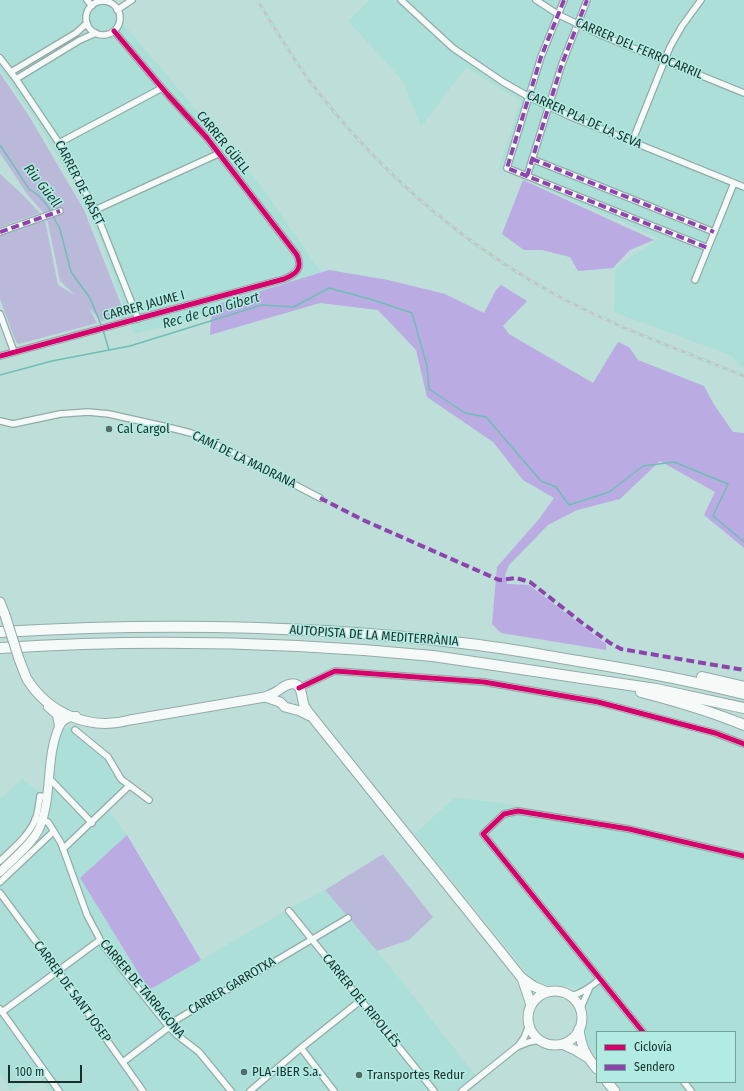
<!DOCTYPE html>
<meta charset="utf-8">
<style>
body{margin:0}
#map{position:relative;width:744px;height:1091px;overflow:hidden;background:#beded9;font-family:"Fira Sans Condensed",sans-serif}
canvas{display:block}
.legend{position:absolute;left:596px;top:1031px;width:140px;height:52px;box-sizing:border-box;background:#b1ebe2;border:1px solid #74a09a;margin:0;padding:5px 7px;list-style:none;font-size:12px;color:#19302d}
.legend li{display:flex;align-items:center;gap:8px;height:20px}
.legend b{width:20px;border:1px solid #74a09a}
.scale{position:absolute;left:8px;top:1065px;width:74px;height:18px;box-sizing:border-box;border:2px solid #19302d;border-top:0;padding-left:5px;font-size:12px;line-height:14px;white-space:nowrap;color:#19302d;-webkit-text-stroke:3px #b1ebe2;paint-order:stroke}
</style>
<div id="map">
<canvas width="744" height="1091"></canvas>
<ul class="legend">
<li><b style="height:5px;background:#d6006c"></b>Ciclovía</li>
<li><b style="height:5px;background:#8e44ad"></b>Sendero</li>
</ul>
<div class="scale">100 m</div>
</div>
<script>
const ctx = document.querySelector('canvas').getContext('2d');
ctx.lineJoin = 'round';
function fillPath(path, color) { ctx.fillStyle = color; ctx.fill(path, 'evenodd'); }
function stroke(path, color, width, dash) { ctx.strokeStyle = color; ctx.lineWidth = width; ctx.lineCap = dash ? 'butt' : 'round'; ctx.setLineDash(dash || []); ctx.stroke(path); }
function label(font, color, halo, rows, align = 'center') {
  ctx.font = font + ' "Fira Sans Condensed",sans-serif'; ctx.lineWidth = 3; ctx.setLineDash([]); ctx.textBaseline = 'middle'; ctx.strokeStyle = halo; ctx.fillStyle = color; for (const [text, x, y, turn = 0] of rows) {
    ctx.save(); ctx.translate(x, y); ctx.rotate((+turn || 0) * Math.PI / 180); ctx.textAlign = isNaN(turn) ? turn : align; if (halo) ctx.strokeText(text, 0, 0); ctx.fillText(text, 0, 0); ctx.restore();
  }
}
fillPath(new Path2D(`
 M0,0H103L265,191L328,283L134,334L102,244L75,186L34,117L0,70Z
 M369,0H744V367L739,365L732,356L614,312L615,268L659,238L499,169L520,101L466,67L421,127L403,81L348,21Z
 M69,727L112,760L131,786L109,811L127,835L80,878L149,990L292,907L325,890L400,979L475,1075L468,1091H149L142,1082L130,1091H50L40,1078L10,1091L0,1073V799L22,779L43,795L53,732Z
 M454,798L495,802L661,832L744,853V1091H622L615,1082H735V1032H597V1058L584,1038L588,1004L576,989L571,986L557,985H545L532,979L415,834Z`), '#abdfd7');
fillPath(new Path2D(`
 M0,73L29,116L84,210L126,317L102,321L89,308L97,323L19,344L16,342L0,299V236L45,220L58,285L75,295L60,281L48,223L42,211L27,194L0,153Z
 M0,174L21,193L40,213L0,227Z
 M383,854L433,917L409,940L377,951L325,890Z`), '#bbb9da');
fillPath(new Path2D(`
 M523,180L654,240L630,250L613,268L578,271L570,257L542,250H524L502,234Z
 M329,270L388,280L445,294L484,313L496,290L501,285L527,301L503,326L509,334L593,383L618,342L629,347L638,360L704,386L713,403L733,432L744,433V548L704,515L715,492L660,461L620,499L577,510L548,525L509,565L505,575L507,584L529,585L606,644V650L501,633L492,624L497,567L539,519L554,498L523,480L493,442L427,397L416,350L378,310L320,303L210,335L212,306Z
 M127,835L201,960L149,990L80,878Z`), '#baabe3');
stroke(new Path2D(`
 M0,145L29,189L38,195L47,205L60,229L71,272L90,298L102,327
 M103,330L109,350
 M0,375L52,361L130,346L262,305L294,307L329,288L370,299L412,313L427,366L429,389L465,413L486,417L541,481L556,487L569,505L609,492L643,466L674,462L728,484L713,516L744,542`), '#6ebeb5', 1.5);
const street = new Path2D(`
 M87,0L92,6
 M401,0L453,48L503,82L531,98L569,116L744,187
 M536,0L559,15L601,35L744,93
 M564,0L541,57L507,168L708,248
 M86 18a17 17 0 1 1 34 0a17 17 0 1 1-34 0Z
 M117,10L132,0
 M0,58L16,79L59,143L95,210L138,319
 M11,72L76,33L87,23
 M16,79L80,40L96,33
 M632,142L670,47L682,26L701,0
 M59,143L162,88
 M532,159L714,232
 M527,176L562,64L587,0
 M95,210L218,154
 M0,232L60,211
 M695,280L734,183
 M0,314L14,352
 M0,356L284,279C296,274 303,269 297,255L207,138L168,95L114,31
 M0,421L13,424L60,414L88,412L109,414L167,427L191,433L236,454L320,498
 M299,688L335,671L484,682L598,702L715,733L744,744
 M75,730L108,757L121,779L149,800
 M49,778L92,823
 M35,819L48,822L61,843L87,915L103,945L169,1027L177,1035L199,1052L231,1091
 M63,849L129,786
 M0,861C13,848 29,836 36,818C38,811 39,803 40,796L46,797
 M0,882L53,832
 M0,893L58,971L143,1091
 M289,911L434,1091
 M571,996C583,993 591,987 600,979
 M0,1009L59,1091
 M580,1010L589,989
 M2,1012L100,940
 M643,1032L483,834L504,814L518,811L629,829L744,856
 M519,1046L529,1042L539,1040
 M301,1048L334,1091
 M123,1062L169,1027L171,1023L348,918
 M684,1082L691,1091
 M250,1091L301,1048L360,1001
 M462,1091L518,1046L524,1038L529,1025`);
const secondary = new Path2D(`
 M48,707L57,715L59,726
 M0,872C12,860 32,844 39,829C53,797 45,759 59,727C61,721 69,716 76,716`);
const primary = new Path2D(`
 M0,602L5,615
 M19,659C22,666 24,673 27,679C49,714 90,731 130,720L265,697C270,695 275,693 279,690C282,688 284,686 287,685C303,679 301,697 304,705C306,710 310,714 313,718L521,977L533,986L547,992
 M265,697L280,702L285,707L300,711L310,716
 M522,978L531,1005
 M528 1018a27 27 0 1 1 54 0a27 27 0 1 1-54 0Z
 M579,1029C581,1047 586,1056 597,1069
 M562,1044L575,1050L587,1057
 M607,1082L615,1091`);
const highway = new Path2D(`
 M0,632C156,623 315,625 470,644C506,648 542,655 578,661C634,670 689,680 744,694
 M0,648C144,639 289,642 433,656L656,689L744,708
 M702,677L744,687
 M641,692C676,701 710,711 744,725`);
stroke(street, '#92aba8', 8);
stroke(secondary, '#92aba8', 10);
stroke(primary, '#92aba8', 11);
stroke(highway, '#92aba8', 12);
stroke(street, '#f5faf9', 5.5);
stroke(secondary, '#f5faf9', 8);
stroke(primary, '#f5faf9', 9);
stroke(highway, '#f5faf9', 10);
const rail = new Path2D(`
 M257,0C274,27 290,54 309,80C373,165 454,237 547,290C609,325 678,349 744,376`);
stroke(rail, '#bfc8c6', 3);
stroke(rail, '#b1ebe2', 1.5, [4.5]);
const primaryBridge = new Path2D(`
 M5,615L19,659`);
stroke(primaryBridge, '#92aba8', 11, []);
stroke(primaryBridge, '#f5faf9', 9);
stroke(new Path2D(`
 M564,0L541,57L507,168L708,248
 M532,159L714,232
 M527,176L562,64L587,0
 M0,232L60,211
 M320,498L363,520L499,580L516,578L530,582L581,622L610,643L621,649L744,670`), '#8e44ad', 4, [8, 4]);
stroke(new Path2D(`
 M0,356L284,279C296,274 303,269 297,255L207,138L168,95L114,31
 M299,688L335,671L484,682L598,702L715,733L744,744
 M643,1032L483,834L504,814L518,811L629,829L744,856`), '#d6006c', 5);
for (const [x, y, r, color] of [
 [109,429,4,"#536d69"],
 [244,1072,4,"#536d69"],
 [359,1075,4,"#536d69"]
]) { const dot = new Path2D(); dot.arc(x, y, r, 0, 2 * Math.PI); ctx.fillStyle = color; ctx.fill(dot); stroke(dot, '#b1ebe2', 1.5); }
label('13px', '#19302d', '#b1ebe2', [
 ["CARRER DEL FERROCARRIL",639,49,23],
 ["CARRER PLA DE LA SEVA",584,120,24],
 ["CARRER GÜELL",223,143,51],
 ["CARRER DE RASET",79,183,63],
 ["CARRER JAUME I",144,306,-15],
 ["CAMÍ DE LA MADRANA",244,460,26],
 ["AUTOPISTA DE LA MEDITERRÀNIA",374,636,4],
 ["CARRER GARROTXA",232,986,-31],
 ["CARRER DE TARRAGONA",142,989,50],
 ["CARRER DE SANT JOSEP",72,992,54],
 ["CARRER DEL RIPOLLÈS",361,1001,51]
]);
label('13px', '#19302d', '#b1ebe2', [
 ["Cal Cargol",117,429],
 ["PLA-IBER S.a.",252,1072],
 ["Transportes Redur",367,1075]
], 'left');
label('italic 14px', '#1e3d39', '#b1ebe2', [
 ["Riu Güell",42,186,52],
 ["Rec de Can Gibert",211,311,-16]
]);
</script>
